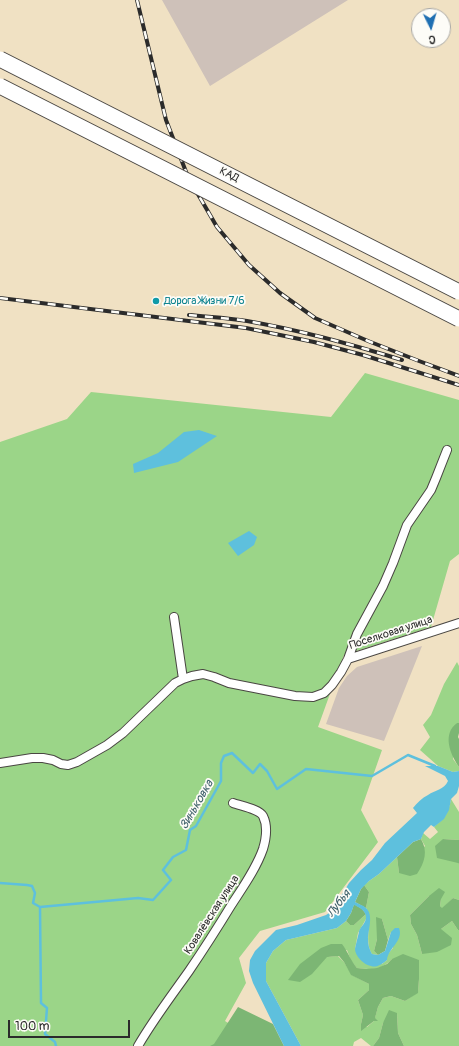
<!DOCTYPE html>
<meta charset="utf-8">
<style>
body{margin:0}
#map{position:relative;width:459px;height:1046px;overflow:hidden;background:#f0e1c3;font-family:Pangolin,sans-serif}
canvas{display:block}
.north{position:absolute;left:411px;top:8px;width:40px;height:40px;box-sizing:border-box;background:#fdfcf7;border:1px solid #a9a8a5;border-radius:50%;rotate:175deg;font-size:11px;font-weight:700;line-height:16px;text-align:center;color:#2b2b2b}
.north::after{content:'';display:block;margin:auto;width:14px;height:18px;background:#1f6fb2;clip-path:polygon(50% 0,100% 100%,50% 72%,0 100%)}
.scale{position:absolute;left:8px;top:1020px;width:122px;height:18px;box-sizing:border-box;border:2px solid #2b2b2b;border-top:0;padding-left:5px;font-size:12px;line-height:14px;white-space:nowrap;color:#2b2b2b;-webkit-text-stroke:3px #fdfcf7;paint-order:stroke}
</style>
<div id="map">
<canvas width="459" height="1046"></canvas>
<div class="north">С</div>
<div class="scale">100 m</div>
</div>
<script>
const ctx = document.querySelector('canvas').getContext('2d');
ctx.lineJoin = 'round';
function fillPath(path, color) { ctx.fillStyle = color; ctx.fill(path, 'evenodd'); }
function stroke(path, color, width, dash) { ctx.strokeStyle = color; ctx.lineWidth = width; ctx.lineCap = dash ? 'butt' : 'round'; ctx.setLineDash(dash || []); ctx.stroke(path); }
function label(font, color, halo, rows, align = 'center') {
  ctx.font = font + ' Pangolin,sans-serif'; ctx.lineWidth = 3.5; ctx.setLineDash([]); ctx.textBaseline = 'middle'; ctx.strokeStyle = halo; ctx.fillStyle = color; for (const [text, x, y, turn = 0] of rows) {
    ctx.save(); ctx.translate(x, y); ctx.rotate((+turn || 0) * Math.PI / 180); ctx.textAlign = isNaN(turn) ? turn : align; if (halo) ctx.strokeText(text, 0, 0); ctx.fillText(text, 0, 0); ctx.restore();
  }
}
fillPath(new Path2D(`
 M162,0H348L210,86Z
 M422,646L384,741L326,724L339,688L347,676L357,667Z`), '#cec1b9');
fillPath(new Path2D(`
 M365,373L459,400V554L450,561L431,627L344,655L318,727L382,750L361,810L378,842L325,912L260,931L239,958L246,983L225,1021L264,1046H0V442L67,419L91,392L331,417Z
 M457,662L459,666V723H457L453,759L459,767V771L453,772L438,766L420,750L430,737L423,725L431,715L444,684Z
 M451,799L459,812V840L443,839L459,864V900L453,898L442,909L440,906L441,899L429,896L410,915L411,924L417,935L422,954L441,929L452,921L458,930H459V1046H404L398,1033L397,1013L383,1023L379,1038L373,1046H371L361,1038L354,1042L353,1046H301L266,981V963L273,951L286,940L337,928L346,921L350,925H354L366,914V919L358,933L355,949L382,964L387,960V955L393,948L391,932L388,940L382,919L377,931V939L374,951L378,955L372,954C363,939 374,919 366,908L369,892L364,885L369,881L379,874L397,857L399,873L425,846L421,839L423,833L430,839L438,832L434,827C445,818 448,814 451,799ZM347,950L351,961L357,968C371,970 382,970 392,959L419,960V979L418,992L405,1001L391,996L383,998L378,1007L374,1021L367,1027L361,1024L363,1015L358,1000L369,990V984L352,975L344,962L338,956L327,957Z`), '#9bd588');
fillPath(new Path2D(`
 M457,723H459V733L458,737L459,739V767C450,754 442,734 457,723Z
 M421,839C428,851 425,862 417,874L410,876L399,873L397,857L413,842Z
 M443,839L459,840V864L458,863L437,858L435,846Z
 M364,885L369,892L366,908L355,902L361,889Z
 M439,888L445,892L441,899L440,906L442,908L453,898L459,900V930H458L452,921L441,929L452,938L451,945L437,952L422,954L417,935L411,924L410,915L429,896Z
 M354,904L362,909L366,914L354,925H350L346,921L351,913Z
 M376,917L382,919L388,940L385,951L378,955L374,951L377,939Z
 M331,944H342C348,952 351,961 357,968L366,969L377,968L387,964L392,959L403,954L419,960V979L418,993L405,1001L391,996L383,998L378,1007L375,1018L378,1021H374L361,1031V1024L363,1015L358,1000L369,990V984L351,975L344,962L339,956L327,957L312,974L300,982L288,980L300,964L321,948Z
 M238,1007L273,1024L284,1046H210L214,1044Z
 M389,1010L397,1013L398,1033L404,1046H373L379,1038L383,1023Z`), '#7cb674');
fillPath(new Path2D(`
 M199,430L217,436L178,462L134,473L133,464L158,453L184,432Z
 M249,531L257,537L254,545L238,556L228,543Z
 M425,766H438L453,772L459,771V786L457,793L451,799L449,810L444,819L434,827L431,825L424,832L421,839L413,842L379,874L369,881L361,889L355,902C358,904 363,905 366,908C374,915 368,930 368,939C368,944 369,949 372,954L378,955L385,951L391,932L395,928H399C404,941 388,948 387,960C382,964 377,968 371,966C364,965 355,956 355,949C355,947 359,933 359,931C361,926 366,923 366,917C366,911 359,907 354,905L351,913L346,921L337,928L286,940L273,951L266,963V981L301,1046H284L253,983L249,971L250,960L255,951L276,930L297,925L326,915L332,911L349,883L361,870L372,860L385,843L417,813L413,808C417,803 422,798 428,795C435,790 444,790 448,781L445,776Z`), '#5ec0dd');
stroke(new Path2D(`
 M0,883L27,885L32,886L35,893L33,903L40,907L138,898L153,900L171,880L163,870L173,857L186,850L190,830L196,826L221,781V763L224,756L232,753L253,773L260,764L267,771L277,789L306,769L372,776L408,755L435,766
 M40,907L41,1003L47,1008L45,1034L55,1042L56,1046`), '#5ec0dd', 2.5);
const minor = new Path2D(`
 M174,617L183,679
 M348,659L459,623
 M0,763L32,758H43L53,760L61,764L68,765L77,762L107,745L123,733L175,683L183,679L192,676L203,674L214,677L229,683L295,696L313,697L324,693L332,685L341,672L348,659L357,634L383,586L393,563L407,525L431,490L436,478L447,450
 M138,1046C153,1020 172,995 189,971C204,949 218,927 232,904C243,887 256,869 263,849C266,839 268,826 263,816C259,809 241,806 233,803`);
stroke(minor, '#494642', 10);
stroke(minor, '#fff', 8);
const rail = new Path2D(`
 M137,0L166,120L188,177L217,227L249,265L280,293L315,318L368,341L419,361L459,376
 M0,298L246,328L314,342L363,355L459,385
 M189,315C208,317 228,318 247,321C299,330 351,344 402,360`);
stroke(rail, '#2b2b2b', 4);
stroke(rail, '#fdfcf7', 2.5, [8]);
const motorwayBridge = new Path2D(`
 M0,59L459,292
 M0,86L459,319`);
stroke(motorwayBridge, '#494642', 17, []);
stroke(motorwayBridge, '#fff', 15);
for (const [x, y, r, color] of [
 [156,301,4,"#0f9aa8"]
]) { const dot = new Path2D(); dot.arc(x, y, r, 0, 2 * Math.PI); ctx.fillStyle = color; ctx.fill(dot); stroke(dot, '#fdfcf7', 1.5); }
label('11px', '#2b2b2b', '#fdfcf7', [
 ["КАД",229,175,27],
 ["Поселковая улица",391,633,-18],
 ["Ковалёвская улица",212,915,-57]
]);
label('11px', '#0d838f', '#fdfcf7', [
 ["Дорога Жизни 7/6",164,301]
], 'left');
label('italic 12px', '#3d5f69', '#fdfcf7', [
 ["Зиньковка",197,805,-60],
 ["Лубья",339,904,-53]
]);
</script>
